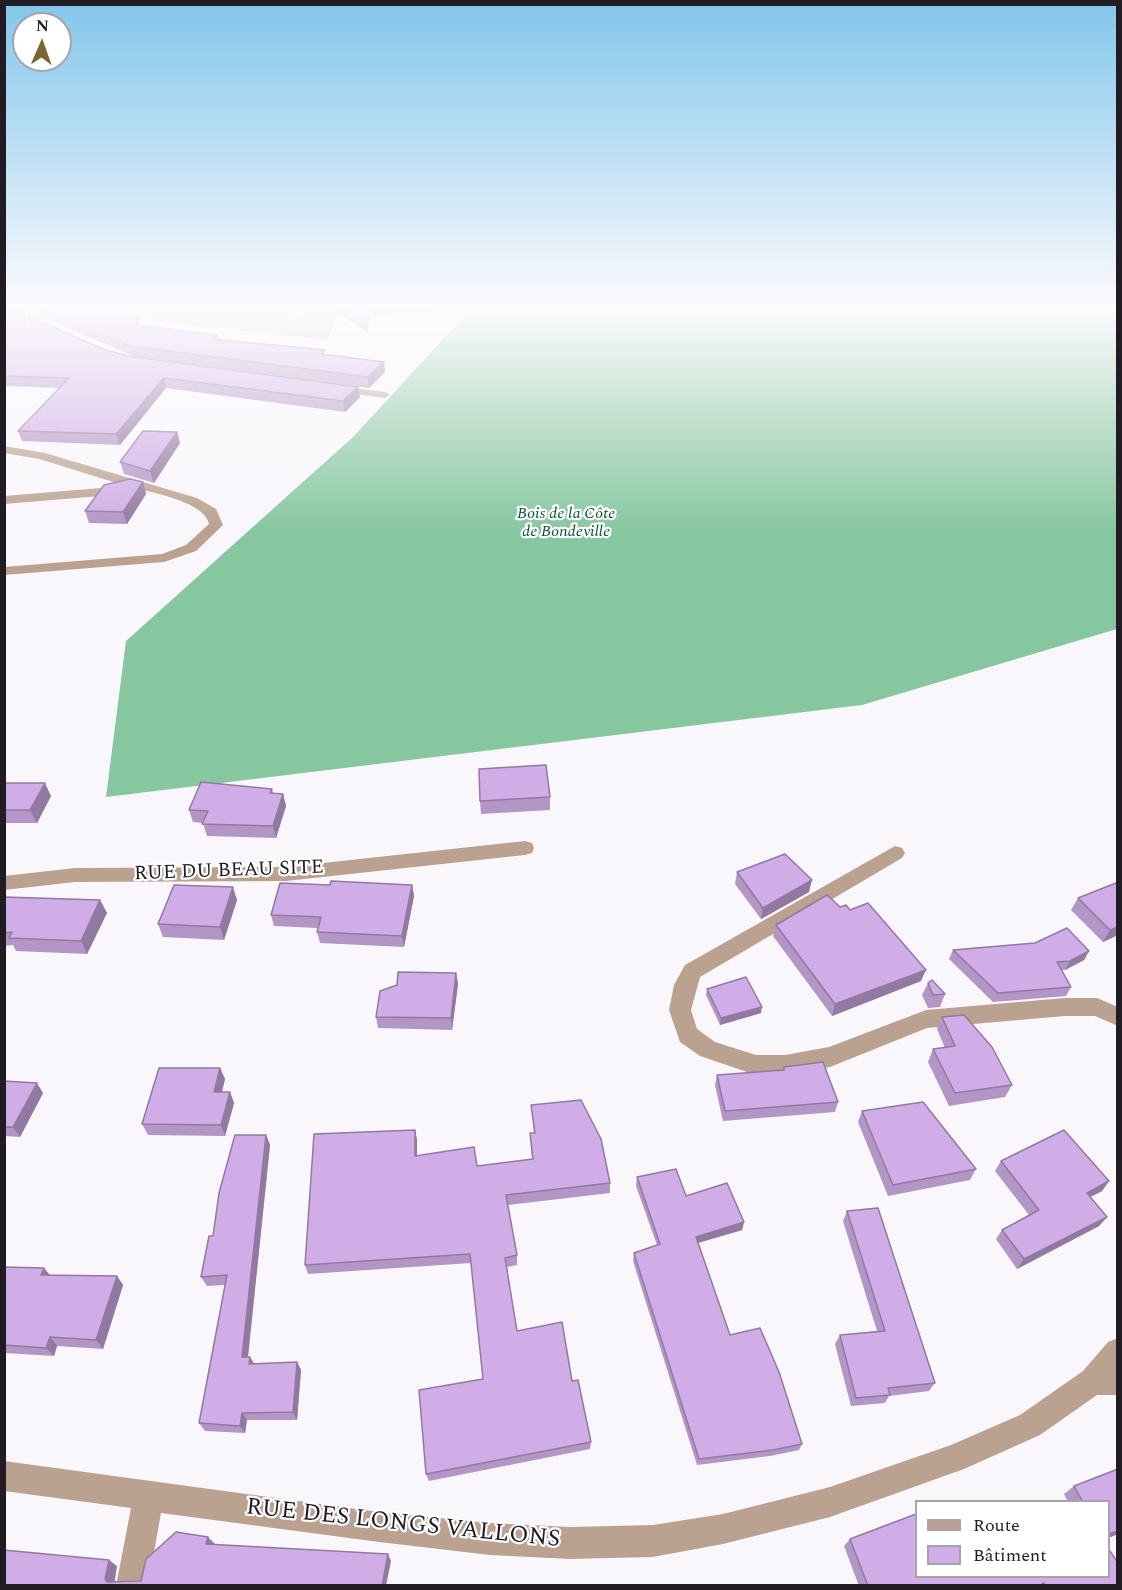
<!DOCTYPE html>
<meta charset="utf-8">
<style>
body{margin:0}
#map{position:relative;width:1122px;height:1590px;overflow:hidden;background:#faf7fc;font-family:Spectral,serif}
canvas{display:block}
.frame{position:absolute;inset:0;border:6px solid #211c24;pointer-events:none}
.legend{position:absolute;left:915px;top:1500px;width:195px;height:78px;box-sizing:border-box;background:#fff;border:2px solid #a6a4a7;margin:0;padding:8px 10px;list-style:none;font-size:18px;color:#211c24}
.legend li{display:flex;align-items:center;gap:12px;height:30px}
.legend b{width:30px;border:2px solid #a6a4a7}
.north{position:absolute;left:12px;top:12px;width:60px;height:60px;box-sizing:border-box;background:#fff;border:2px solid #a6a4a7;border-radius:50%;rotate:2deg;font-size:16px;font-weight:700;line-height:24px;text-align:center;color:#211c24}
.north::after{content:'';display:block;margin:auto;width:21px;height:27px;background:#786735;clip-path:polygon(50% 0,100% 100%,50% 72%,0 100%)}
</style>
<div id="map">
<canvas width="1122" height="1590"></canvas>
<div class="frame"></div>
<ul class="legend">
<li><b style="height:8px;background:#bba290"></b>Route</li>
<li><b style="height:16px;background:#d0ade6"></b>Bâtiment</li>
</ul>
<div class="north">N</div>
</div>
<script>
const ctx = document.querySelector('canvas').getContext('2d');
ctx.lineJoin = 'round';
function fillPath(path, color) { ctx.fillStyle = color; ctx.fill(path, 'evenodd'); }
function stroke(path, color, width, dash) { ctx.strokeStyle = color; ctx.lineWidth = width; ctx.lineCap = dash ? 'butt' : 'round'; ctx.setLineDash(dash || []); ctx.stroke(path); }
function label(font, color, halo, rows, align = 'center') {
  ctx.font = font + ' Spectral,serif'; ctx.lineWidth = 4.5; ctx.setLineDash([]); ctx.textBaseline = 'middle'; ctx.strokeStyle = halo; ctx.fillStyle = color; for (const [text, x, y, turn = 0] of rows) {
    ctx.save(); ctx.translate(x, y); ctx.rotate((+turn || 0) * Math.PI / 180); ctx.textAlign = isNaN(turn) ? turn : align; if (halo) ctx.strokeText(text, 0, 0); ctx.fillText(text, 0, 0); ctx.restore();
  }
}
fillPath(new Path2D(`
 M144,308H278L290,318L320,309H341L327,340L155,321Z`), '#a7debb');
fillPath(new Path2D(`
 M472,308H1117V629L862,705L106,797L126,641L353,437Z`), '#87c7a0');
fillPath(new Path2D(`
 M24,308H34L37,318L69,333L61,335L30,322Z
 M336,386L385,392L390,395L385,398L332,391L331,389Z
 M4,446L45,453L197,498L216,509L223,525L196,551L164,562L4,575V567L162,554L186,545L209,524C205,501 148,492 127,486L126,490L101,496L4,504V496L101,488L120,484L39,459L4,453Z
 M525,841L532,843L534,848L532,853L525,855L286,881L75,882L4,890V876L75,868L286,867Z
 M895,846L902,848L905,853L902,858L700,977L691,1010L697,1029L715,1042L756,1055H785L829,1047L926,1010L1065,998H1097L1118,1007V1026L1095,1016H1065L927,1028L830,1067L785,1075H756L700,1056L680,1042L669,1010L674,985L685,965Z
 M1118,1338V1395H1097L1040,1435L964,1469L830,1517L723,1544L653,1557L570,1559L490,1555L379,1542L161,1513L148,1586H116L131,1508L4,1491V1461L379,1512L490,1523L570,1527L653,1525L723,1514L830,1487L951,1445L1020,1415L1083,1371L1108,1342Z`), '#bba290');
fillPath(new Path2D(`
 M4,308H22L26,321L4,320Z
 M36,308H139V325L217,335L218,339L384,362L385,372L369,388L133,356L39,316Z
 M329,308H439V313L394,314V316H370L367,332Z
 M4,320L128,356L358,387L360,397L345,412L166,388L120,445L22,441L18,431L60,388L4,386Z
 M177,432L180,443L154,483L124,474L120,462Z
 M143,482L146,494L127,524L89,523L85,511Z
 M4,783L51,796L37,823H4Z
 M272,789L273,793L283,794L286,806L276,838L207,836L203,823L193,822L189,810Z
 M550,797V810L481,814L480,801Z
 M737,872L809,892L761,919L735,884Z
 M330,885H412L414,896L404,947L320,943L317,932L318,928L274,926L271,915Z
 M1118,885V935L1103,942L1071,910L1078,898Z
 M4,897L100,900L107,913L87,954L16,951L13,945L4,946Z
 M237,900L224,940L163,937L158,924Z
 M840,907L850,910L921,981L832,1016L773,936L776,925Z
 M953,950L1089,951L1084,960L1065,970H1062L1071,987L1066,996L993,1002L949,959Z
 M456,973L458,984L452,1030L378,1028L376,1017Z
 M928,983L945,994L940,1007L928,1008L922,995Z
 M707,989L761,1013L720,1025L706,995Z
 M942,1017L1012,1085L1005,1097L949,1106L928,1062L933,1049L945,1048L937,1029Z
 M784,1067L838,1102L835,1112L723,1121L715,1085L717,1075L783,1070Z
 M220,1068L225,1079L222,1092H230L234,1103L225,1136L148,1135L142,1124Z
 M4,1081L43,1093L20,1137L4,1136Z
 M531,1105L610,1183V1193L508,1205L517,1255V1265L507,1267L517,1331L572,1381L591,1442L590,1449L429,1481L426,1474L483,1379L471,1263L308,1274L305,1265L415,1130L417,1140V1155L477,1166L532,1159L530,1133H534Z
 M862,1111L976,1169L970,1180L888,1196L858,1122Z
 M266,1135L270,1145L248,1357L254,1364L297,1362L301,1370L297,1420H247L245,1433L205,1431L199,1423L225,1285L207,1286L201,1277L213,1236Z
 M1001,1161L1109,1181L1102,1191L1090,1197L1107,1217L1099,1226L1017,1269L996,1239L1002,1230L1029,1215L995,1171Z
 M637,1177L686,1196L744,1222L742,1230L698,1243L730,1335L802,1444L799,1450L770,1456L697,1465L633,1261L634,1253L657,1245L636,1186Z
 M847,1211L935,1383L929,1391L889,1396L885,1403L851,1406L835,1344L840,1335L877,1331L843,1221Z
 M4,1267L44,1268L50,1275L117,1276L123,1285L103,1349L57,1346L54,1356L4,1353Z
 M1118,1469V1534L1108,1538V1502H1068L1064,1494L1074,1486Z
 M850,1539L916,1576L1118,1586H859L844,1546Z`), '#b395c6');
fillPath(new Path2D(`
 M136,308H139V335L136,325Z
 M369,308L370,316L367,332L366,322Z
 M384,362L385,372L369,388L368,377Z
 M164,378L166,388L120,445L116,434Z
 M358,387L360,397L345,412L343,401Z
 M177,432L180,443L154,483L150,471Z
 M143,482L146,494L127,524L123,512Z
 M45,783L51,796L37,823L30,810Z
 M283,794L286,806L276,838L273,826Z
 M812,880L809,892L761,919L763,908Z
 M412,885L414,896L404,947L402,936Z
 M233,887L237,900L224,940L220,927Z
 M100,900L107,913L87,954L81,941Z
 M1118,927V935L1103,942L1110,930Z
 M1089,951L1084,960L1065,970L1070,961Z
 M926,970L921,981L832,1016L835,1004Z
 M456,973L458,984L452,1030L451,1018Z
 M762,1007L761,1013L720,1025L721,1018Z
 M220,1068L225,1079L219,1103L214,1092Z
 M37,1083L43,1093L20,1137L13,1127Z
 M230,1092L234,1103L225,1136L221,1125Z
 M415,1130L417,1140V1166L415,1156Z
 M266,1135L270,1145L247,1365L242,1357Z
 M1109,1181L1102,1191L1079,1203L1087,1193Z
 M1107,1217L1099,1226L1017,1269L1024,1259Z
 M744,1222L742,1230L694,1244L696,1237Z
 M44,1268L51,1277L41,1275Z
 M117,1276L123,1285L103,1349L96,1340Z
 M50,1337L57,1346L54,1356L46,1348Z
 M250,1357L255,1365L249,1364Z
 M297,1362L301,1370L297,1420L293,1412Z
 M242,1413L247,1420L245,1433L240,1426Z
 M1118,1531V1534L1108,1538V1534Z
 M208,1537L215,1544H206Z
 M388,1554L391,1561L386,1586H382Z
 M109,1560L117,1566L114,1586L107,1582L105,1579Z`), '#9279a1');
const building = new Path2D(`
 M4,308H22L23,312L4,310Z
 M40,308H136V325L217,335L213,339L325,350L321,354L384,362L368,377L130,346Z
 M344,308H369L366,322Z
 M4,320L45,324L106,350L128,356L358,387L343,401L164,378L116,434L18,431L69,378L4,376Z
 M143,431L177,432L150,471L120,462Z
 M130,479L143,482L123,512L85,511L104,485Z
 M546,765L550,797L480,801L479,769Z
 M201,782L272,789L270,793L283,794L273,826L202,824L208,811L189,810Z
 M4,783H45L30,810H4Z
 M785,854L812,880L763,908L737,872Z
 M331,881L412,885L402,936L317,932L321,917L271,915L280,883L330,885Z
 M1116,883L1118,885V927L1110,930L1078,898Z
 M174,885L233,887L220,927L158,924Z
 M827,895L840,907L846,905L850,910L868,903L926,970L835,1004L776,925Z
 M4,897L100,900L81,941L9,938L12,932L4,933Z
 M1067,928L1089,951L1070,961L1057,962L1071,987L998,993L953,950L1035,943Z
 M398,972L456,973L451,1018L376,1017L380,991L397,985Z
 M746,977L762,1007L721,1018L707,989Z
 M932,980L945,994L933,995L928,983Z
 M964,1015L992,1047L1012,1085L955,1093L933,1049L955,1046L942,1017Z
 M823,1062L838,1102L725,1111L717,1075L784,1070V1067Z
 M159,1068H220L214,1092H230L221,1125L142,1124Z
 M4,1081L37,1083L13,1127H4Z
 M581,1100L601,1139L610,1183L506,1195L517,1255L505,1258L517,1331L562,1322L572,1381L578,1380L591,1442L426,1474L419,1390L483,1379L470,1254L305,1265L314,1134L415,1130V1156L474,1147L477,1166L533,1159L530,1133H535L531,1105Z
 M923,1102L976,1169L893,1185L862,1111Z
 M1064,1130L1109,1181L1087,1193L1107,1217L1024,1259L1002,1230L1039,1210L1001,1161Z
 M235,1135H266L242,1357H250L249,1364L297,1362L293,1412L242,1413L240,1426L199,1423L227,1275L201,1277L209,1236H213L219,1193Z
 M676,1169L686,1196L727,1183L744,1222L696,1237L730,1335L760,1328L779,1372L802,1444L773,1450L699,1459L634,1253L660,1244L637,1177Z
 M878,1208L935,1383L888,1388L890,1395L856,1398L840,1335L885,1331L847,1211Z
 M4,1267L44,1268L41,1275L117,1276L96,1340L50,1337L46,1348L4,1345Z
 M1118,1469V1531L1108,1534V1502H1083L1074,1486Z
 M916,1514V1576H1108V1548L1118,1563V1586H1045L1044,1583L1039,1586H868L850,1539Z
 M176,1532L208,1537L206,1544L388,1554L382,1586H4V1550L109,1560L105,1579L107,1582L141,1581L146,1559Z`);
fillPath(building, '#d0ade6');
stroke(building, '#9279a1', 1.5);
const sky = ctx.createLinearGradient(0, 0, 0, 531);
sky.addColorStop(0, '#82c6eb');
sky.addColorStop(0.58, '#fdfbfe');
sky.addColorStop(1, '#fdfbfe00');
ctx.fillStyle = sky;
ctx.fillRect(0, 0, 1122, 531);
label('italic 16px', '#025430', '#fff', [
 ["Bois de la Côte",566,515],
 ["de Bondeville",566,533]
]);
label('20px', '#211c24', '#fff', [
 ["RUE DU BEAU SITE",229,872,-2]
]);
label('24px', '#211c24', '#fff', [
 ["RUE DES LONGS VALLONS",403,1525,6]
]);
</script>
